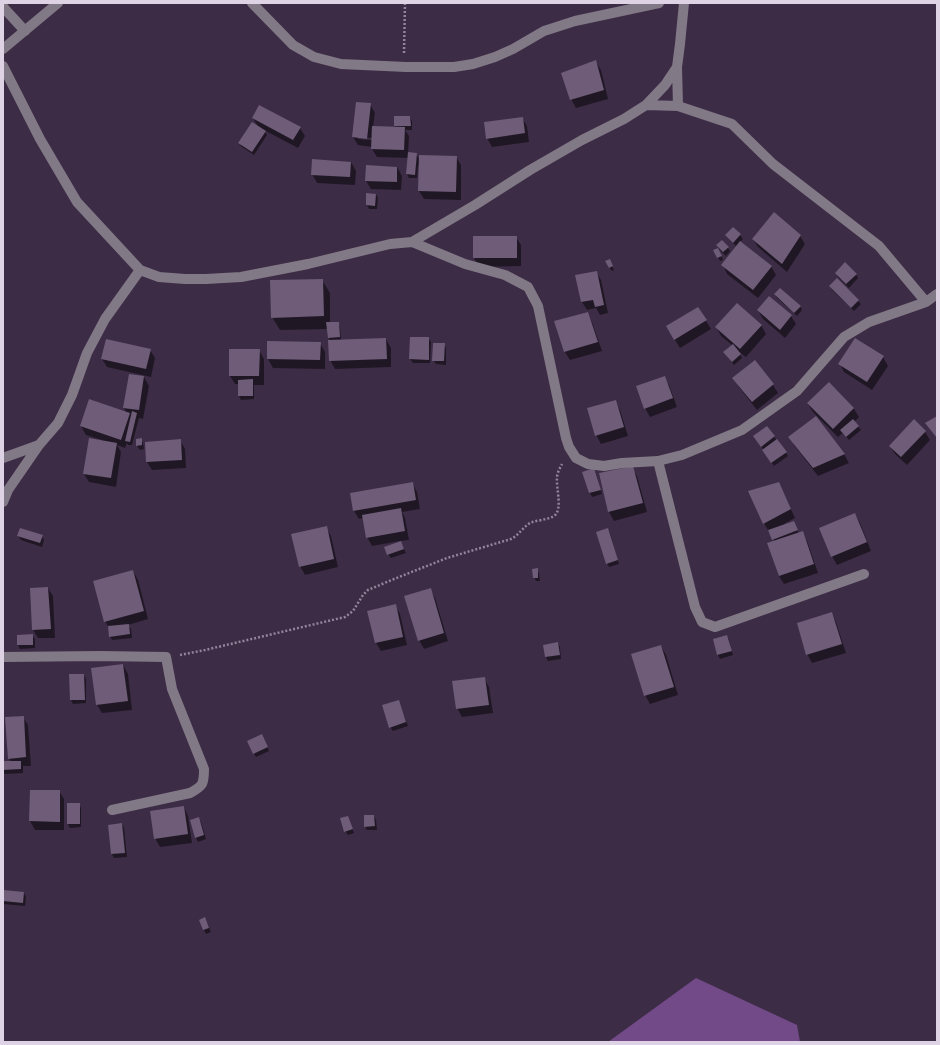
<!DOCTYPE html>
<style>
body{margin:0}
#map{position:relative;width:940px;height:1045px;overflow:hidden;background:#3d2c46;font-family:Poppins,sans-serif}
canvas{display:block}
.frame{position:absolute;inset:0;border:4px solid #ded3e4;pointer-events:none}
</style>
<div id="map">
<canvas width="940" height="1045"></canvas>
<div class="frame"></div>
</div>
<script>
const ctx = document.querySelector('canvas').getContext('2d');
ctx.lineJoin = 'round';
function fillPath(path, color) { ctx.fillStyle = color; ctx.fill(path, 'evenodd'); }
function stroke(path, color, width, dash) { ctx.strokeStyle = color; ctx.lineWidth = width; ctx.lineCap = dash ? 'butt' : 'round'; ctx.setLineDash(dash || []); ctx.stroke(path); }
fillPath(new Path2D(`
 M696,978L797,1025L800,1042H608Z`), '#734a88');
fillPath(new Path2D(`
 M596,62L601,70L608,99L576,108L571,99Z
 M370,104L375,113L373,127L396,128L394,126L410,117L412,121V130H405L409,136L408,154H416L420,160L456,157L461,165V200L424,199L419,191L420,166H418L417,178H409L407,174L408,158L377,157L372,149V147L358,145L353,137ZM358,137L372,138V140L358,139Z
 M253,118L300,128L305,136L298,148L264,130L267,135L254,155L242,147L239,144L259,128Z
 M522,118L527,126L529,142L492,147L487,138Z
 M351,162L356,171L355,185L317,183L312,174Z
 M397,167L402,176L401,190L371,189L366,181Z
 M376,194L378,198L377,209H369L367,205Z
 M733,228L740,235L743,239L740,242L771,266L776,275L758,298L727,274L723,265L737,247L729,239L726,235Z
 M800,236L805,244L787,272L758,247L753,239Z
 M516,237L521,245V266L479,267L474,258Z
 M717,245L728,248L730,251L726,256L719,249Z
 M720,253L723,260L720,261L718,257Z
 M611,264L614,270L612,271L609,267Z
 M596,272L601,280L608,313L600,315L596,308L587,310L582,302L576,276Z
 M836,273L856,274L858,278L849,288L838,277Z
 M322,280L330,293V323H338L340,327L341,341L386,339L391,348V367L335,369L330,360V341L329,338L328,329L280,330L272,317Z
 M830,286L858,301L861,304L854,311L832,290Z
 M775,294L800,306L802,310L797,316L777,298Z
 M769,297L791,316L796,324L785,338L763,319L758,310Z
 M698,308L711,329L680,348L667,327Z
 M587,313L592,322L602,351L570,360L565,352L555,322Z
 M761,325L766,334L746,357L739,352L742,358L734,365L724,352L732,345L721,336L716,327Z
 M411,338H428L431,342L430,363H413L410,359Z
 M268,342L320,343L325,352V369L273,368L268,359Z
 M444,344L446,348V365L436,364L433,360Z
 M150,350L155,358L151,377L107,367L102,359Z
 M259,350L264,359V385H254V399L241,400L239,396V384H235L230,376Z
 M883,357L888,366L872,390L844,372L840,364Z
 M755,362L773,385L778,393L757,410L739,387L734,379Z
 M144,377L149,386L143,419L139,418L132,445H128L127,443L125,448L117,445L121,452L116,487L89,482L84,474L102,440L86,435L81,426L127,414L124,408Z
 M664,377L669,385L677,407L650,417L645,408Z
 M829,384L854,409L859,417L854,422L861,430L849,440L843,433L838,437L813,412L808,404Z
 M615,401L620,410L628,436L601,444L596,435Z
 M767,427L788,456L774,466L757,440Z
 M925,432L930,440L907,465L895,454L890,446Z
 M790,437L844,454L849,463L818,476L794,445Z
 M141,439L143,443L144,449L140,450L137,446Z
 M180,440L185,449L186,468L152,470L147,462Z
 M632,468L637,476L647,512L614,521L609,512L600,474Z
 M593,469L596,473L602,494L592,497L590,493L583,472Z
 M412,483L417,492L420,509L402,512L405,518L409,540L400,541L406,553L391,558L388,554L400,542V541L372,546L367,537L364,518L359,519L354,511L352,494Z
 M778,483L783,492L795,518L784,524L785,525L795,526L799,534L802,532L807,541L818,573L784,584L779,576L775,542L770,531L769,532L764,523Z
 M855,514L860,523L871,551L837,565L832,556Z
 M326,527L331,536L338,567L305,575L300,566Z
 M607,529L610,533L619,564L609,567L607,563Z
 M18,536H42L44,540L42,547L21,540Z
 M537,569L539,573L540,581H536L534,577Z
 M133,571L138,580L148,619L128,625L131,629L132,638L112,640L110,636L109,628L105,621Z
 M48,588L53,596L55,638H38L33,630Z
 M430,589L435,598L448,641L424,649L419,640Z
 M395,605L400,614L407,645L381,651L376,643L369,612Z
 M832,613L836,622L846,653L812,663L807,654Z
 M32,635L35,639V648L20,649L18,645Z
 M727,636L729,640L733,655L720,659L718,655L714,640Z
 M558,643L560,647L561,659L548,661L546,657L544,645Z
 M661,646L666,655L678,695L650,704L645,695Z
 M123,665L128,674L132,710L102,713L97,705Z
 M84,675L86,679V703L73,704L71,700Z
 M484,678L489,687L493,713L462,717L457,708Z
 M400,705L408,726L393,731L390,727Z
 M23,717L28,725L31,766H23V773L5,774L3,771V762H11L9,758Z
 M264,739L269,751L256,757L254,754Z
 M31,791H59L64,799V830H35L30,821Z
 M79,804L81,808V827L70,828L68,824Z
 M184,807L188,816L192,843L160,847L155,838Z
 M374,816L376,820L377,830H367L365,826Z
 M348,817L354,833L348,835L345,831Z
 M199,819L201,822L206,839L198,842L196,838Z
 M122,824L124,828L127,857L114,858L112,854L109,826Z
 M3,891L24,893L26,897L25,906L3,904Z
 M207,923L211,932L206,934L204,930Z`), '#0007');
fillPath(new Path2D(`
 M596,60L604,90L570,100L561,73Z
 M356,102L371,103L367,139L352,137Z
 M259,105L301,127L293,140L252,118Z
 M394,116H410L411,126H394Z
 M523,117L525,133L486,139L484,122Z
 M252,122L266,131L252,152L238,143Z
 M372,126L405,127L404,150L371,149Z
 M408,152L417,153L415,175L406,174Z
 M419,155L457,156L456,192L418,191Z
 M312,159L351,162L350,177L311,175Z
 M366,165L397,167V182L365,181Z
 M366,193L376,194L375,206L366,205Z
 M774,212L801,235L782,264L752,239Z
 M733,227L741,234L733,243L725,235Z
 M473,236H517V258H473Z
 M722,240L729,247L723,252L716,245Z
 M740,241L772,266L753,290L721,265Z
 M718,248L722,256L717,258L713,250Z
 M610,259L613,266L609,268L605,261Z
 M845,262L857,274L846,284L835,273Z
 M597,271L604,305L595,307L593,300L581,302L575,275Z
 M837,278L859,300L851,308L829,286Z
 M323,279L324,316L271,318L270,280Z
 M780,288L801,306L794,313L774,294Z
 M769,296L792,315L780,330L757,310Z
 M737,303L762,325L740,349L715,327Z
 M698,307L707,320L674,340L666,326Z
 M588,312L598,342L564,352L554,321Z
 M326,322H339L340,337L328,338Z
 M410,337H429V360L409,359Z
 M386,338L387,359L329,361L328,340Z
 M855,338L884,356L867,382L838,364Z
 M106,339L151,349L146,369L101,359Z
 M267,341L321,342L320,360L267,359Z
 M433,343H445L444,361H432Z
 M733,344L741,354L732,362L723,352Z
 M229,349H260L259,376H229Z
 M755,360L774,384L752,402L732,378Z
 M129,374L144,376L139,410L123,408Z
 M665,376L673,398L644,409L636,386Z
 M253,379V396H238V380Z
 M829,382L854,408L833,429L807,403Z
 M89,399L130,413L121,440L80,426Z
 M616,400L624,427L595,436L587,408Z
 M132,411L137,413L130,442L125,441Z
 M816,416L845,454L813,468L788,437Z
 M937,416V438L925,423Z
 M853,419L859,426L846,437L840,430Z
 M914,419L926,431L901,457L889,446Z
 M767,426L775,436L761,447L753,436Z
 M89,438L117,443L111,478L83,474Z
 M142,438V445L136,446V439Z
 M181,439L182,460L146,462L145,442Z
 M777,439L787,452L771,463L762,450Z
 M633,466L643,503L608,512L599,473Z
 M594,468L601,490L589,493L582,472Z
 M413,482L416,500L353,511L350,493Z
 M779,482L791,509L763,524L748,491Z
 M401,508L405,531L366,538L362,515Z
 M855,513L867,542L831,557L819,528Z
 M794,521L798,530L772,540L768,530Z
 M327,526L334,559L299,567L291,534Z
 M20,528L43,535L40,543L17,536Z
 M608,528L618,560L606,564L596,532Z
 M803,531L814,564L779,576L767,543Z
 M401,541L404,549L387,555L384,547Z
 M538,568V578H533L532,569Z
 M133,570L144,611L104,622L93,581Z
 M48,587L51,629L32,630L30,588Z
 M431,588L444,633L418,641L404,596Z
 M396,604L403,637L375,643L367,611Z
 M832,612L842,644L806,655L797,623Z
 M129,624L130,634L109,637L108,626Z
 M33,634V645H17V635Z
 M727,635L732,651L717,655L713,639Z
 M558,642L560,655L545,657L543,645Z
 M661,645L674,687L644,696L631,654Z
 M123,664L128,701L96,705L91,668Z
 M69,674H84L85,700H70Z
 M485,677L489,705L456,709L452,681Z
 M399,700L406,722L389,728L382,705Z
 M24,716L26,757L8,759L5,717Z
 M262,734L268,747L253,754L247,741Z
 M3,761H21V769L3,770Z
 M30,790H60V822L29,821Z
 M67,803H80V824H67Z
 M184,806L188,834L154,839L150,811Z
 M364,815H374L375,826L364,827Z
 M348,816L353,829L344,832L340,818Z
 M199,817L204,835L195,838L190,820Z
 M122,823L125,853L111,854L108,825Z
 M3,890L24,892L23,903L3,901Z
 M205,917L209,928L203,930L199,920Z`), '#6e5c78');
stroke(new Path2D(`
 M404,53L405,3
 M180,655L205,650L345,617L353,611L363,595L368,590L394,579L447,558L511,539C519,535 523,527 530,523C537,520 547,520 554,516C563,510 556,488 557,478C557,473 560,468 562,464`), '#93859a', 2.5, [2, 2]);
stroke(new Path2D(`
 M252,3L293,45L314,57L341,64L406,67H454L473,64L495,57L513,49L544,31L575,21L659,3
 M3,7L25,31
 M3,49L58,3
 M3,66L40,139L77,202L140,270L159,277L185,279H206L241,277L308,264L390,244L412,242L475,205L530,170L582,140L624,119L646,105L665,85L677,67L680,44L684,3
 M677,67L678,106
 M646,105L678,106L732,124L773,164L879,246L926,302
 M412,242L465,264L505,275L528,287L538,306L566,438L569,447L576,458L588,464L604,466L622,463L658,461L682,455L742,430L797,391L844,337L869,322L926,302L937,294
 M3,458L39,445
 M658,461L695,607L702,622L715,627L864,574
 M3,502L8,490L39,445L58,423L72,395L87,353L105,319L140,270
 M3,657L100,656L166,657L172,689L204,769C204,784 203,786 190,793L112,810`), '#827987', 10);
</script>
